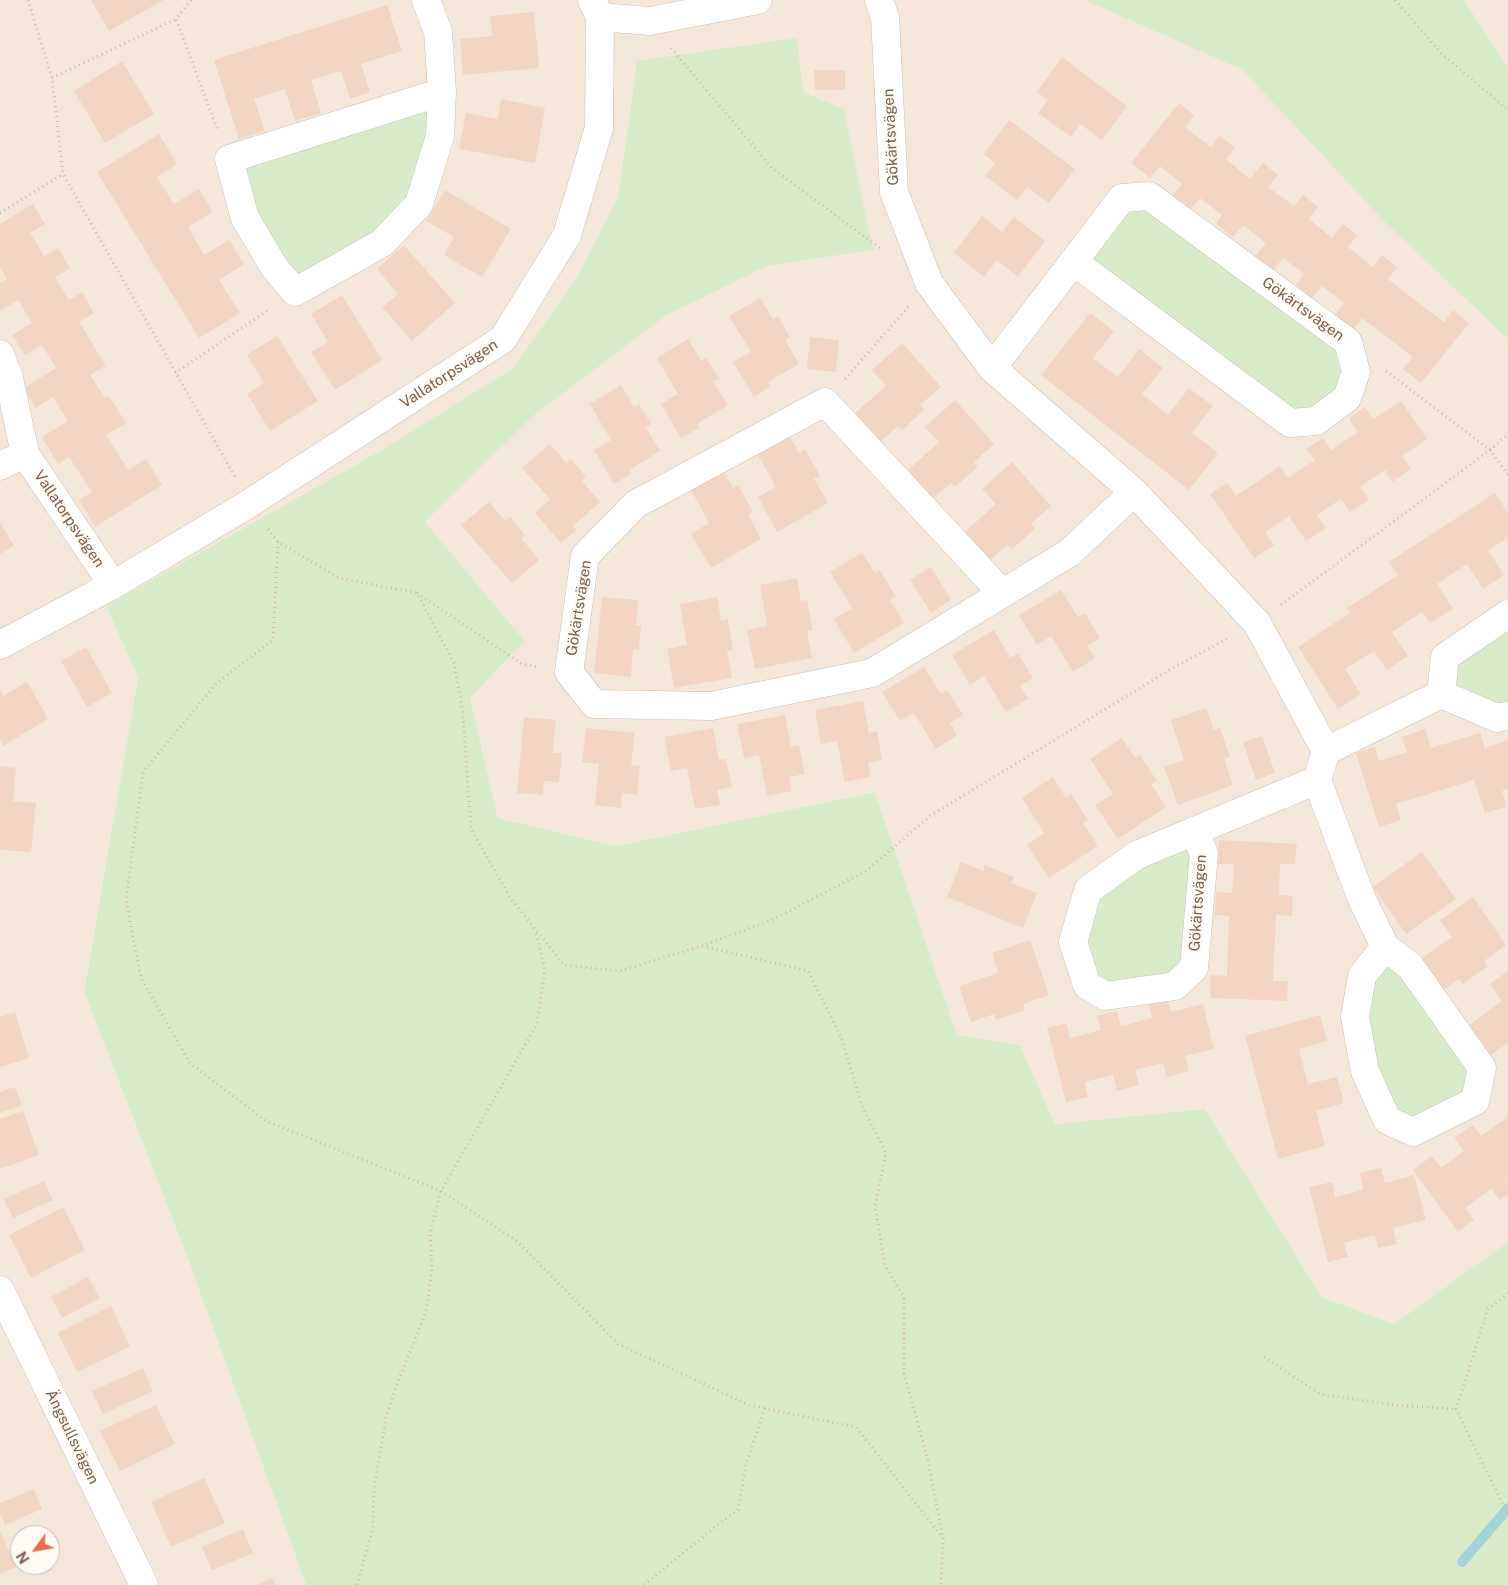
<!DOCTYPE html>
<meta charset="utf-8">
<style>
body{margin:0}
#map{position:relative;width:1508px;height:1585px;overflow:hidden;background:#fdf6ec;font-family:"Public Sans",sans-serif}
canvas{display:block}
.north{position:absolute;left:10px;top:1525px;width:50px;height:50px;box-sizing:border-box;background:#fffaf3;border:1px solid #cabbb1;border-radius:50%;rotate:238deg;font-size:14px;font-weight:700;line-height:20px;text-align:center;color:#7a5c4d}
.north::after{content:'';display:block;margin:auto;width:18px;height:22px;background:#e76f51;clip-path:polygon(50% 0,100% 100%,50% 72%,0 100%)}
</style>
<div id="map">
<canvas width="1508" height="1585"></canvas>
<div class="north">N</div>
</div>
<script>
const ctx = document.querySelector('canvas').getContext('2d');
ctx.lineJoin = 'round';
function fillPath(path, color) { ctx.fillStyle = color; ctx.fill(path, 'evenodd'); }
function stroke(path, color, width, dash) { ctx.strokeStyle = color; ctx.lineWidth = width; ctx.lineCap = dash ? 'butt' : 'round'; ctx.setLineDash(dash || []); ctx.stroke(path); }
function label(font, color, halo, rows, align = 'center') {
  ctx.font = font + ' "Public Sans",sans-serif'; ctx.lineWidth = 4.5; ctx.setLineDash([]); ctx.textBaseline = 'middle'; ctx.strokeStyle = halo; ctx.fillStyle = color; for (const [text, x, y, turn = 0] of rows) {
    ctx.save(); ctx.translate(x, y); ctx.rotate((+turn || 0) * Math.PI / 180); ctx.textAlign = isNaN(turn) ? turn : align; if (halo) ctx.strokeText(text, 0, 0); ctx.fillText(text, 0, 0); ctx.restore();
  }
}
fillPath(new Path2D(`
 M0,0H1508V1242L1394,1324L1322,1297L1205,1109L1055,1124L1020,1045L957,1035L875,792L616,846L498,818L470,698L525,641L425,522L532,417L666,316L767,266L872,250L637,61L618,197L576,279L513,368L385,448L106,606L138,677L84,992L188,1259L306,1585H0ZM20,1535H50V1565H20Z`), '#f5e8da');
fillPath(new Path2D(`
 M1085,0H1464L1508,68V339L1384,221L1243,70Z
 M797,38L803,92L844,110L873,250L767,266L666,316L532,417L425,522L525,641L470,698L498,818L616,846L875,792L957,1035L1020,1045L1055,1124L1205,1109L1322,1297L1394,1324L1508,1242V1585H306L188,1259L84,992L138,677L106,606L385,448L513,368L576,279L618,197L637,61Z
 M442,92L419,204L295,292L229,159Z
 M1149,196L1348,342L1347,398L1290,423L1074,262L1122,198Z
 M1508,614V716L1441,694L1445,657Z
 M1193,831L1194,968L1175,986L1087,985L1088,890Z
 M1385,947L1482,1068L1475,1101L1413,1132L1365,1071L1362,976Z`), '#d8ecc9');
stroke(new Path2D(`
 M1462,1562L1508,1508`), '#a5d3da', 10);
fillPath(new Path2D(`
 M91,0H163L109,31Z
 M387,5L402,51L361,64L370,92L350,99L341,71L311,80L321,113L295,121L285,89L254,99L265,131L239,139L214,60Z
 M534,12L539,68L463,75L460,39L492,36L490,16Z
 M1062,57L1127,106L1102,140L1080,124L1071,137L1038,113L1048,100L1037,92Z
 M122,61L154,114L105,143L74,91Z
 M814,70H845V90H815Z
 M501,99L545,108L535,163L459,149L466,113L498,119Z
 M1179,103L1194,115L1185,127L1211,147L1219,135L1235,148L1226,159L1250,179L1263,163L1278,175L1268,187L1294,206L1303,195L1318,207L1309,219L1332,238L1343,224L1357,235L1348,247L1373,267L1382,255L1397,267L1388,279L1416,301L1444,322L1453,310L1469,323L1421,383L1403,369L1413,357L1387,337L1362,318L1353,330L1335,316L1344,303L1330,292L1322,286L1312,298L1296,285L1304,274L1283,258L1273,270L1255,256L1266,243L1243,225L1233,237L1216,224L1222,215L1200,198L1190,210L1172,196L1182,184L1160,166L1150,178L1131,163Z
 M1009,120L1075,169L1049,203L1027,187L1017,200L985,176L995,163L984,154Z
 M159,134L177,164L157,177L174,204L199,189L213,212L188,227L204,255L229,240L244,264L219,280L240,313L199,338L97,172Z
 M445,190L511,229L482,277L444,255L454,237L426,221Z
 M33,204L45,224L30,233L37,244L44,256L58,248L70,268L55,277L69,300L82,292L94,313L79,322L106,366L90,375L105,398L109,396L126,423L106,435L128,470L146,459L162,485L95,527L79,500L92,492L69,457L58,464L42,437L68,421L53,397L36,408L24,388L56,368L42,345L25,355L12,335L32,323L18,300L0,311V283L7,279L0,267V224Z
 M982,216L1002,232L1014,217L1045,241L1018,277L997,260L984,277L954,253Z
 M404,245L455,303L412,341L382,307L398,294L377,269Z
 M342,295L382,360L335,390L311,352L328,342L311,314Z
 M760,298L773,319L778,316L790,337L785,340L799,364L768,382L771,386L754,397L733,362L751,352L729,316Z
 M1090,313L1114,331L1093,358L1118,377L1139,349L1163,368L1142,394L1168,415L1189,388L1213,406L1192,433L1218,453L1189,490L1041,375Z
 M277,336L318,401L270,431L247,394L264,383L247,355Z
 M810,337L839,340L836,372L807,369Z
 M688,339L701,361L706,358L719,378L713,382L728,405L697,424L699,428L681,438L661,404L678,394L657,358Z
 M902,343L941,387L920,405L924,410L902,430L898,426L880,442L855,413L886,386L872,370Z
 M621,385L634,407L639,404L651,424L646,428L660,451L629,470L631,474L614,484L594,450L611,440L590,404Z
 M955,400L994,444L974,462L978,467L955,487L951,483L933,498L908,470L939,442L925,427Z
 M1401,401L1427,439L1402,456L1411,469L1392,482L1385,470L1360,487L1369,500L1350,512L1341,499L1317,515L1326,528L1306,541L1289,516L1265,532L1274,545L1254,558L1210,494L1227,483L1236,496L1280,466L1288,478L1315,460L1306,449L1323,438L1331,450L1358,432L1349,418L1365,407L1373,419Z
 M787,432L799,453L805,449L820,476L814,479L828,503L777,532L758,497L776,487L755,450Z
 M550,444L566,463L571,459L586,477L582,481L600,502L573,526L576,530L561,543L535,513L550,499L522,468Z
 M1012,462L1051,506L1031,524L1035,529L1012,549L1007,545L990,560L965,532L996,504L982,489Z
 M721,468L733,488L738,485L753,512L748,515L761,539L711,568L691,534L709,523L689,486Z
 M1495,493L1508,513V538L1488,550L1504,575L1483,589L1467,564L1437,584L1453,609L1430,623L1422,612L1392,632L1408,656L1387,670L1374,651L1345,669L1361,694L1338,709L1298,647L1350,613L1347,608L1398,575L1389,562Z
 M489,502L505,521L510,517L525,535L521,538L539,560L512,583L461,525Z
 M0,522L14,546L0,554Z
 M862,553L875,573L880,570L896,597L890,600L904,623L854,653L834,619L852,608L830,572Z
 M931,567L951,600L931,613L910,580Z
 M797,578L801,601L807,600L813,630L807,631L812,658L755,669L747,630L767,626L760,585Z
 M1061,590L1078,617L1085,613L1100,638L1087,646L1095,658L1073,672L1051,636L1037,645L1019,615Z
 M602,597L638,600L636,625L641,626L639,650L633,649L631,677L594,673Z
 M717,597L721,621L728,619L733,650L727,651L732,678L674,688L667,649L687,645L680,604Z
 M994,630L1010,658L1018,653L1033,678L1020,686L1028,699L1006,712L984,676L970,685L952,655Z
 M86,647L112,693L87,707L61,661Z
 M924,667L941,694L947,690L963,715L950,723L957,735L936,749L914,713L900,721L882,692Z
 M27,682L48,719L3,746L0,740V690L3,696Z
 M863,701L869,733L877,731L882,760L868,763L870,777L845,782L837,741L821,744L815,710Z
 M1206,708L1214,730L1220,728L1230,757L1224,759L1233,785L1178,805L1164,767L1184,760L1171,720Z
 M785,715L791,747L799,745L805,774L789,777L792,791L767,796L759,755L744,758L737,724Z
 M524,717L556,720L553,753H562L559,782L544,781L543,795L517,793Z
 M586,728L635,733L631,765L640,766L637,795L622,793L621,808L595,805L599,764L582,762Z
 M713,728L719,760L726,759L732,787L717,790L720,805L695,809L687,768L671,771L664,737Z
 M1425,729L1431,748L1480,733L1485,748L1508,740V789L1502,791L1507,807L1485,813L1474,780L1396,804L1401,820L1379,827L1356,753L1375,747L1379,761L1407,752L1402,737Z
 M1262,736L1275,773L1256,780L1243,742Z
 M1122,738L1135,758L1140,755L1157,781L1151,784L1166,807L1118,839L1095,805L1113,794L1090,759Z
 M0,766L16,768L13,801L36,803L31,852L0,850Z
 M1053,777L1066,798L1071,794L1088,820L1083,823L1098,846L1049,878L1027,845L1044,833L1022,798Z
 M1219,840L1297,844L1295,864H1280L1279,895L1293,896L1292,916L1276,915L1273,981H1288L1287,1001L1210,998L1211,975L1227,976L1229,916L1215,915L1216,892L1232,893L1234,864H1218Z
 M1422,852L1456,899L1406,934L1373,887Z
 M961,862L983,871L985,865L1014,877L1011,883L1037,893L1023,928L947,897Z
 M1473,897L1506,945L1484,961L1488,966L1463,984L1459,979L1440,992L1418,961L1452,937L1440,920Z
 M1030,940L1049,995L1023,1004L1025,1010L996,1020L994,1014L971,1022L959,986L998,973L992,953Z
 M1508,971V1043L1489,1056L1468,1026L1502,1001L1490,984Z
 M1167,997L1171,1012L1203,1004L1214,1049L1185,1056L1189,1071L1167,1077L1163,1063L1135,1070L1139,1085L1117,1091L1113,1075L1085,1082L1088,1097L1066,1102L1047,1028L1066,1023L1070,1038L1101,1030L1097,1016L1117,1011L1121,1026L1152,1018L1148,1002Z
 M15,1012L29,1058L0,1067V1017Z
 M1320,1015L1327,1041L1299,1049L1308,1084L1337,1077L1344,1103L1316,1111L1325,1146L1278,1159L1245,1036Z
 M15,1087L22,1105L0,1113V1092Z
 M23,1111L39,1155L0,1169V1119Z
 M1508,1117V1175L1506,1176L1508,1178V1194L1500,1200L1491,1189L1465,1208L1474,1220L1458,1232L1413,1170L1432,1156L1441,1168L1464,1151L1454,1138L1473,1125L1481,1136Z
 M1381,1168L1385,1183L1414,1175L1426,1220L1393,1228L1397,1244L1378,1248L1375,1235L1344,1243L1348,1257L1328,1262L1309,1187L1332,1182L1335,1197L1363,1190L1360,1173Z
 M44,1181L53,1200L13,1218L4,1199Z
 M63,1207L85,1250L31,1278L9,1235Z
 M88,1277L100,1298L62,1318L51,1297Z
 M111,1306L130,1346L77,1372L58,1333Z
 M143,1368L153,1391L103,1414L92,1391Z
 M156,1405L175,1444L120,1471L100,1431Z
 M204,1478L225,1523L171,1547L151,1502Z
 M34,1489L42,1509L5,1525L0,1514V1503Z
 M243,1529L253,1553L212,1570L202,1547Z
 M0,1531L16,1567L0,1574Z
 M272,1578L275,1585H258Z`), '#f3d5c3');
const minor = new Path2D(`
 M426,0L438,32L442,92L440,136L419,204L382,243L295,292L274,267L245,218L229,159L442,92
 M879,0L885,17L894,192L929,283L992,368L1134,492L1257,623L1326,751L1317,780L1361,897L1385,947L1362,976L1355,1017L1365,1071L1387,1120L1413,1132L1475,1101L1482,1068L1410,966L1385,947
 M600,17L650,21L758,0
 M0,354L9,378L25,454L113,585
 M992,368L1122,198L1149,196L1348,342L1356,372L1347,398L1316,421L1290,423L1074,262
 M0,466L25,454
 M1002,593L825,402L636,504L585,556L569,672L594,704L711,706L872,673L1069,553L1134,492
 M0,645L113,585L250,503L503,339L567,235L599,128L600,17L592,0
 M1441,694L1445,657L1508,614
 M1326,751L1441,694L1497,718L1508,716
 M1193,831L1204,853L1194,968L1175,986L1105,996L1087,985L1073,942L1088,890L1137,855L1317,780
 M0,1290L144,1585`);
stroke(minor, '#d1beb0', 29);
stroke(new Path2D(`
 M28,0L52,78L63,174L235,477
 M191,0L176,19L218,131
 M1395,0L1441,53L1508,110
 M671,48L772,168L880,248
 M52,78L176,19
 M0,213L63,174
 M1386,371L1490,450L1508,475
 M175,373L270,309
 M845,379L909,306
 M268,529L278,542L339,578L417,593L454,663L463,713L471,829L511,899L564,965L619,971L702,946L774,919L866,871L930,816L1176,666L1229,638
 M278,542L273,640L216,684L143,772L126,900L141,978L190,1063L266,1121L441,1191L518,1242L618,1344L749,1405L856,1427L943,1538L941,1585
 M417,593L522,664L540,667
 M1281,605L1490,450L1508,434
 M702,946L808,971L841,1037L862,1106L886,1153L875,1206L885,1266L904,1297V1374L927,1456L943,1537
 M1508,1293L1488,1309L1456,1409L1508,1515
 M1264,1357L1320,1394L1394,1405L1456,1409
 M357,1585L373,1527L374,1488L386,1418L397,1384L426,1312L432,1268L430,1232L441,1191L537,1024L545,970L536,933
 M644,1585L720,1523L738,1510L746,1464L765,1408`), '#d9b8a5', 3, [1, 4]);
stroke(minor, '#fff', 28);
label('15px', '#7a5c4d', '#fffaf3', [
 ["Gökärtsvägen",891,137,-93],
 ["Gökärtsvägen",1303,309,36],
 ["Vallatorpsvägen",449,374,-33],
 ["Vallatorpsvägen",69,519,56],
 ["Gökärtsvägen",579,608,-81],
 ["Gökärtsvägen",1198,903,-86],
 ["Ängsullsvägen",72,1437,64]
]);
</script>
